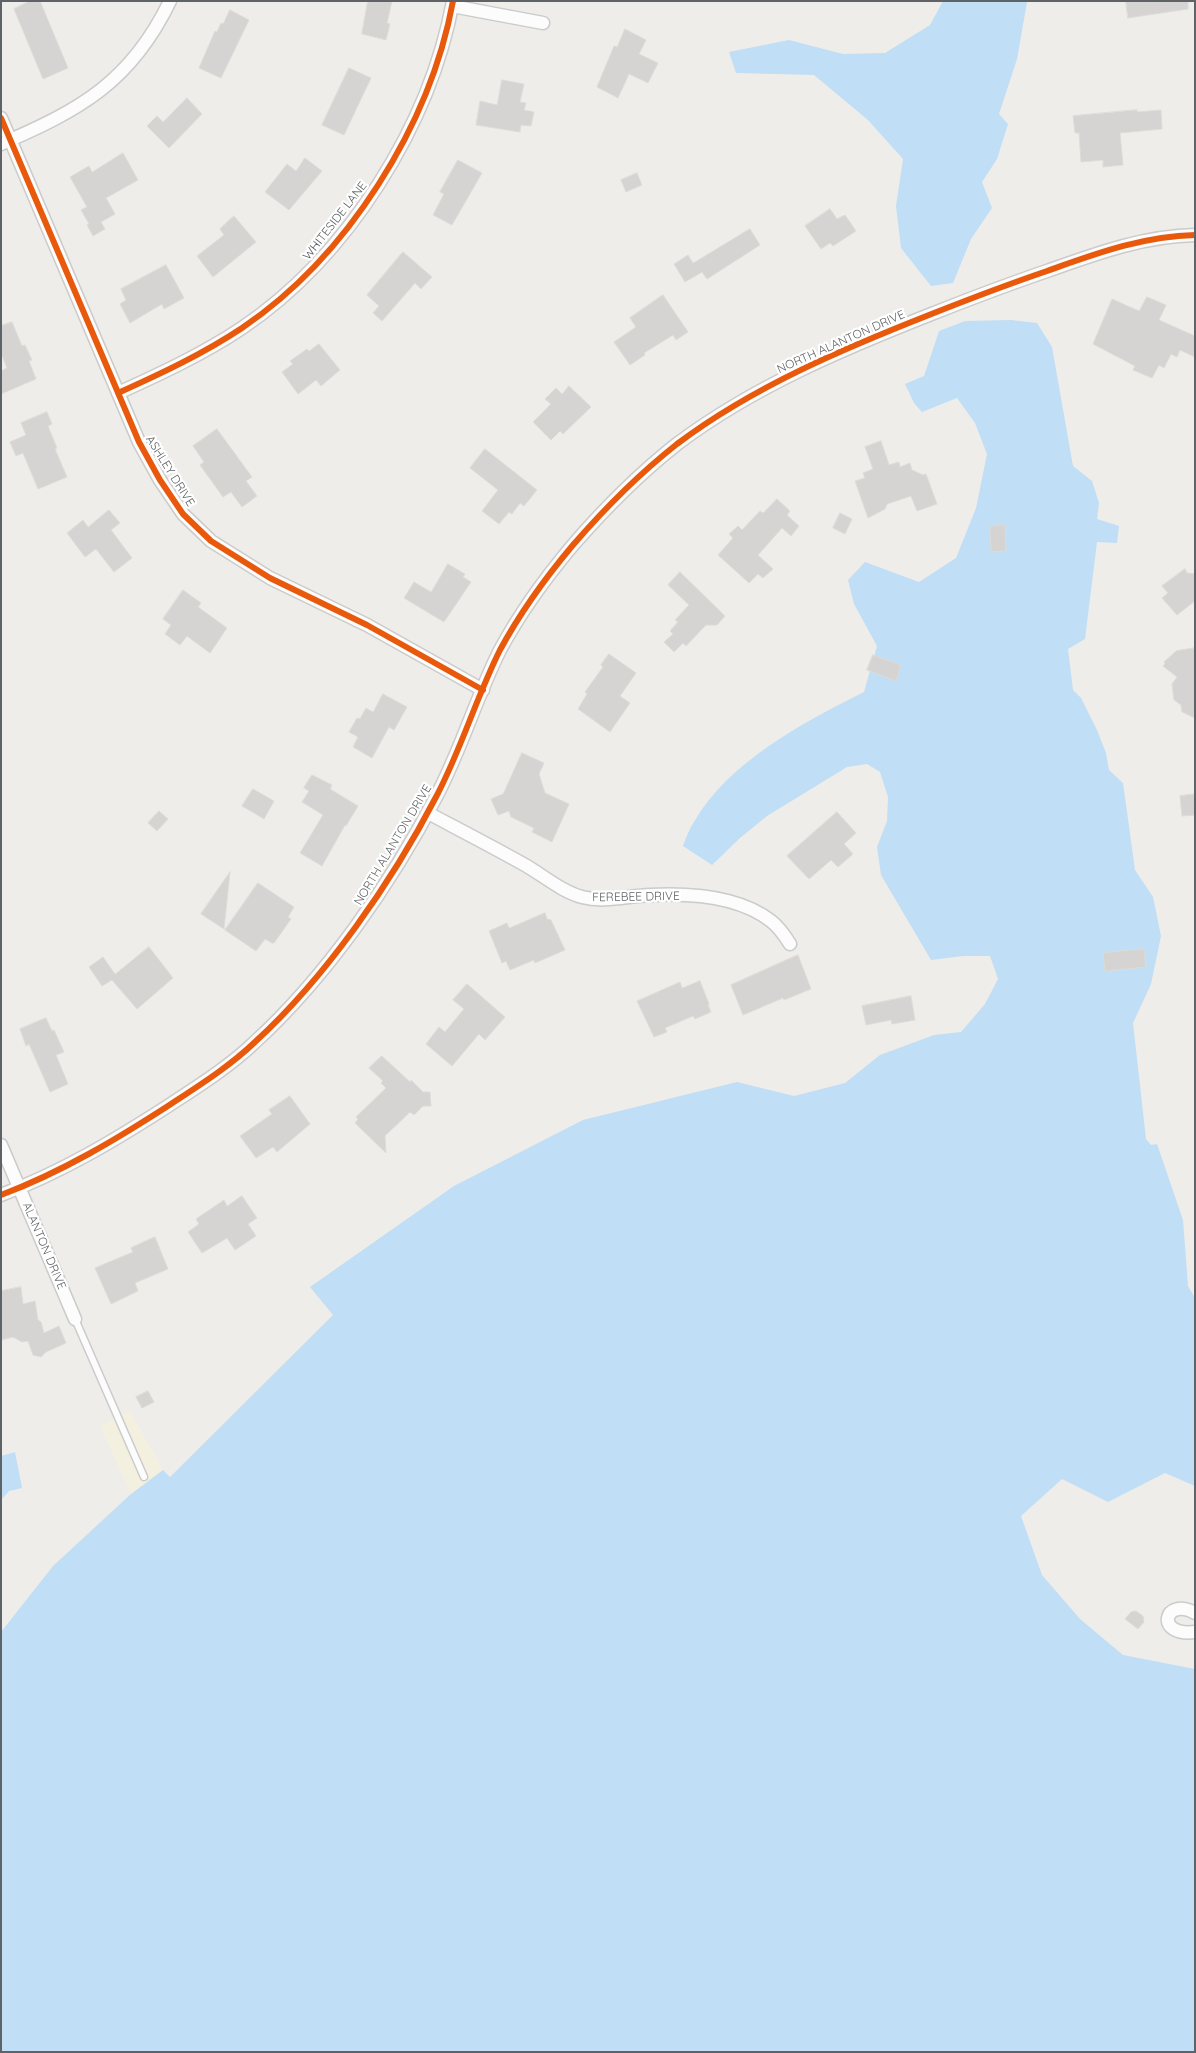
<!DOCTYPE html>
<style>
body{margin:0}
#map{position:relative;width:1196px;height:2053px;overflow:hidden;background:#eeede9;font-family:Quicksand,sans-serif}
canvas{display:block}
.frame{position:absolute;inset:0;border:2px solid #5f6266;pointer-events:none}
</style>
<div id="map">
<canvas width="1196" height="2053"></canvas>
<div class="frame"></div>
</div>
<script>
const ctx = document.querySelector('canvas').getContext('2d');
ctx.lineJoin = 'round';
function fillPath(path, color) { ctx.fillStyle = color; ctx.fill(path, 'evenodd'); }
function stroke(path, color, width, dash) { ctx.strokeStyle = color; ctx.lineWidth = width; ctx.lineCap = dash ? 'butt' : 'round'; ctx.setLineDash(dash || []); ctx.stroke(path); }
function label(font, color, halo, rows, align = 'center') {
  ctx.font = font + ' Quicksand,sans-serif'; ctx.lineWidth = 4.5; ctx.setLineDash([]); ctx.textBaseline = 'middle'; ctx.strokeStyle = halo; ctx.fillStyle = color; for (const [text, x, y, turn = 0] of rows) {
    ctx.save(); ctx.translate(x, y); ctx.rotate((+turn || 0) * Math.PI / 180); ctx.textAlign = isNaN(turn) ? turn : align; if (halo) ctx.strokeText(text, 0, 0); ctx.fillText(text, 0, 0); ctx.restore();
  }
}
fillPath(new Path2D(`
 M130,1411L163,1470L131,1494L100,1426Z`), '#f4f0e0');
fillPath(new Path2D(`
 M943,1L1027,2L1017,59L999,114L1008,124L997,159L982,182L992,208L971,239L953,283L931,286L901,248L896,206L903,159L868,120L814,75L736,73L729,52L789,40L843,54L885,53L930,25Z
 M1011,320L1037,323L1052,347L1073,466L1092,481L1099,503L1097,519L1119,526L1117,543L1097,542L1085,639L1068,649L1073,690L1081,698L1097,730L1106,753L1109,770L1123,783L1135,870L1153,897L1161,936L1151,984L1133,1023L1146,1139L1151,1145L1157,1144L1183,1220L1188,1286L1195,1298V1486L1165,1473L1108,1502L1062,1479L1021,1516L1042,1575L1080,1619L1123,1655L1195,1669V2052H1V1632L53,1566L131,1494L163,1470L170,1477L333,1315L310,1287L454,1186L583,1120L737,1082L794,1096L845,1083L880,1055L934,1035L961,1032L985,1004L998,979L990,956H963L931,960L881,875L877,847L887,821L888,797L880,772L867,764L847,767L767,816L740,838L712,865L683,846C686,838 689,829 694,822C728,762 804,722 864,692L877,646L854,604L848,580L865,562L919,582L956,558L976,508L987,454L975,423L957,398L922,412L914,403L905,384L924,376L939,331L965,321Z
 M15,1452L22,1488L9,1491L1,1500V1456Z`), '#c0def5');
const building = new Path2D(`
 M30,1H40L68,68L43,79L14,9Z
 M368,1H392L387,23L390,24L386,40L362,34Z
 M1126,1H1188V9L1128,18Z
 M230,10L249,20L221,78L199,68L215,31L217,32L221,23L223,24Z
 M625,29L646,40L639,54L658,63L648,83L629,74L618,98L597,87L614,46L617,47Z
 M349,68L371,78L344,135L322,125Z
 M502,80L524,84L520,102L526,103L524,110L534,112L531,126L521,125L520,132L476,125L480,101L497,105Z
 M187,98L202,114L169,148L147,126L157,116L163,122Z
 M1137,110V112L1161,110L1162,129L1120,133L1123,165L1103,167V160L1081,162L1079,133H1075L1073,116Z
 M123,153L138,180L106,198L115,214L101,222L105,229L93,236L87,225L89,224L81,210L87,207L70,177L89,166L92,172Z
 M305,158L322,171L289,210L265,192L287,164L296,171Z
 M458,160L482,173L452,225L433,215L444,194L440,192Z
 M637,173L642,185L626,192L621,180Z
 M830,209L837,219L845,215L856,231L833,246L830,243L821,249L805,226Z
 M234,216L256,242L213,277L197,256L224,235L220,229Z
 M750,229L760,245L707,279L702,272L685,282L674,264L688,255L693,263Z
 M403,252L432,277L421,289L415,283L382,321L373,313L379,306L367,295Z
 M166,265L184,298L164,309L162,304L130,323L120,304L126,300L121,289Z
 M663,295L688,332L676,340L673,335L644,353L645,355L630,365L614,342L636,327L630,318Z
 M1147,297L1166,305L1159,320L1195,336V357L1180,350L1177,357L1171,354L1164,368L1159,365L1152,378L1133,370L1135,366L1093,344L1112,299L1139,311Z
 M12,322L22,346L25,345L32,360L29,361L36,379L1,394V371L7,368L1,353V326Z
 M319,344L340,370L321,386L316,380L298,394L282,372L293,364L290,361L307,349L309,351Z
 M569,386L591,407L563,434L560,431L551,440L533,422L551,404L545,399L556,388L562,394Z
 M47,412L52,424L48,426L57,448L55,449L67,477L38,489L23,453L16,456L10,442L26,435L21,423Z
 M217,429L252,477L246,481L257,496L242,507L231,492L223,497L200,465L204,462L193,446Z
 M881,441L889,465L899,462L900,467L910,463L912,470L923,475L926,474L937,504L917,511L911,496L887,504L885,509L868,518L855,481L865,478L863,473L873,469L865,447Z
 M485,449L537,490L524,506L520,503L512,514L509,512L499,524L482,511L498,490L470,468Z
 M777,499L790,511L787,515L799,526L791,536L782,528L758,555L773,569L763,578L758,574L749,583L718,555L733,538L729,534L738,526L742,530L760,511L763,513Z
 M109,510L120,523L111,530L132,558L114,572L96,549L85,557L67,533L83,520L88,527Z
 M840,513L852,519L845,534L833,528Z
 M1005,525L1006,551L991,552L990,526Z
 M448,564L465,574L463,577L471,582L444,622L404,598L414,582L431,592Z
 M1185,569L1187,573L1195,574V601L1177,615L1162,598L1168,593L1162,586Z
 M680,572L725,616L717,625H706L686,646L683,643L674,652L664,642L673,634L670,631L678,622L675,620L689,605L668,585Z
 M183,590L201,603L198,607L227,628L210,653L187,636L180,645L165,634L171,625L163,619Z
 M1195,648V718L1182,712L1181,705L1174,700L1172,684L1177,677L1163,666L1165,664L1164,662L1176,651Z
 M609,654L636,673L620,696L630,703L610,732L578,709L587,694L585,692L603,667L601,665Z
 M873,655L901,665L896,681L867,670Z
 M383,694L407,707L394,730L389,727L372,758L353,747L358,737L349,732L357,718L360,719L366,708L373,712Z
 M522,753L544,763L539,774L545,793L569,804L552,842L532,832L534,828L511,817L509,811L498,815L491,799L503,794Z
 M312,775L332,785L330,789L358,806L346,826L345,825L322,866L300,853L323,815L302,802L309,791L304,788Z
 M253,789L274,801L264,819L242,806Z
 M1195,794V815L1182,816L1180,796Z
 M159,811L168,819L157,831L148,823Z
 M837,812L856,833L844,844L853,854L838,867L831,860L809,879L787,856Z
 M230,872L224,929L201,914Z
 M258,883L294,907L288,917L291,919L274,943H272L265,939L256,951L225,930Z
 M545,913L547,919L551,920L565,950L535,963L534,960L510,970L506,961L502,963L489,931L507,923L509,928Z
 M149,947L173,978L137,1009L112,980L102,986L89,967L103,957L115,974Z
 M1144,949L1146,967L1105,971L1103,953Z
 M798,955L811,989L784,1000L783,998L743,1015L731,985Z
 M700,981L709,1004L708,1005L711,1012L695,1019L693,1016L665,1028L667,1032L654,1037L637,1001L680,982L682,988Z
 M467,984L505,1017L485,1040L479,1034L452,1066L426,1044L439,1027L445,1032L464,1009L453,1000Z
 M911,996L915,1020L892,1024L891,1020L866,1025L862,1006Z
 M46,1018L52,1031L54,1030L64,1052L56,1055L68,1084L50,1092L29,1044L26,1046L20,1029Z
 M382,1056L410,1082L411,1080L423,1092H430L431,1106H423L414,1115L410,1112L385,1136L386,1153L355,1123L358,1119L356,1117L386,1088L381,1083L383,1081L369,1068Z
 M290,1096L310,1124L277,1152L273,1147L256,1158L240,1136L272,1114L269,1110Z
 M242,1196L257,1218L248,1224L256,1236L235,1250L227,1238L202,1253L188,1232L199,1224L196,1219L224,1200L227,1206Z
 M155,1237L168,1269L135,1283L138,1291L111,1304L95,1268L133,1252L131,1248Z
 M21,1287L23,1304L35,1301L38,1320L41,1322L44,1333L59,1326L66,1343L46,1352L41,1357L33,1355L28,1341L22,1342L13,1337L1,1340V1291Z
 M148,1391L154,1402L142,1408L136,1397Z
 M1136,1611L1143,1616L1144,1622L1138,1629L1125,1619L1131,1612Z`);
fillPath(building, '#d5d4d2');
stroke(building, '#dddcd8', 1);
const lane = new Path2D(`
 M75,1319L144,1477`);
const street = new Path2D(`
 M452,6L543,23
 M1,118L139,442L160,480L183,514L211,541L270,578L367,625L483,690
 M1,144C80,110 131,82 170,1
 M118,393C160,374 203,354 242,328C347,257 430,126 453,1
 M428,813C460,830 493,847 525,865C544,876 561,891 582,897C605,903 627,896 650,895C689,893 739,896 771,921C779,927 785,936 790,944
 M1,1145L75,1319
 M1,1195C62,1172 117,1139 171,1104C200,1085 230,1066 255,1042C326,977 392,882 436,797C461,750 476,698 500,650C520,613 546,577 573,545C605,508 639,474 677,444C754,386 845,348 934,313C972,298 1009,284 1047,271C1095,254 1143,236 1195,235
 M1195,1613C1164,1596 1154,1637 1195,1632`);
stroke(lane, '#cbcbcb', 9);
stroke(street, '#cbcbcb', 15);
stroke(lane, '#fcfcfc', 6);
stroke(street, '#fcfcfc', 12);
stroke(new Path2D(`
 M1,118L139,442L160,480L183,514L211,541L270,578L367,625L483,690
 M118,393C160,374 203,354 242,328C347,257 430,126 453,1
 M1,1195C62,1172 117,1139 171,1104C200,1085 230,1066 255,1042C326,977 392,882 436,797C461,750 476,698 500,650C520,613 546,577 573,545C605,508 639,474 677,444C754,386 845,348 934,313C972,298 1009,284 1047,271C1095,254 1143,236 1195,235`), '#e8590c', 6);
label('12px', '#5f6266', '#fff', [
 ["WHITESIDE LANE",335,221,-52],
 ["NORTH ALANTON DRIVE",841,342,-24],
 ["ASHLEY DRIVE",170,471,58],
 ["NORTH ALANTON DRIVE",393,845,-59],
 ["FEREBEE DRIVE",636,897,-1],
 ["ALANTON DRIVE",44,1246,67]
]);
</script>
